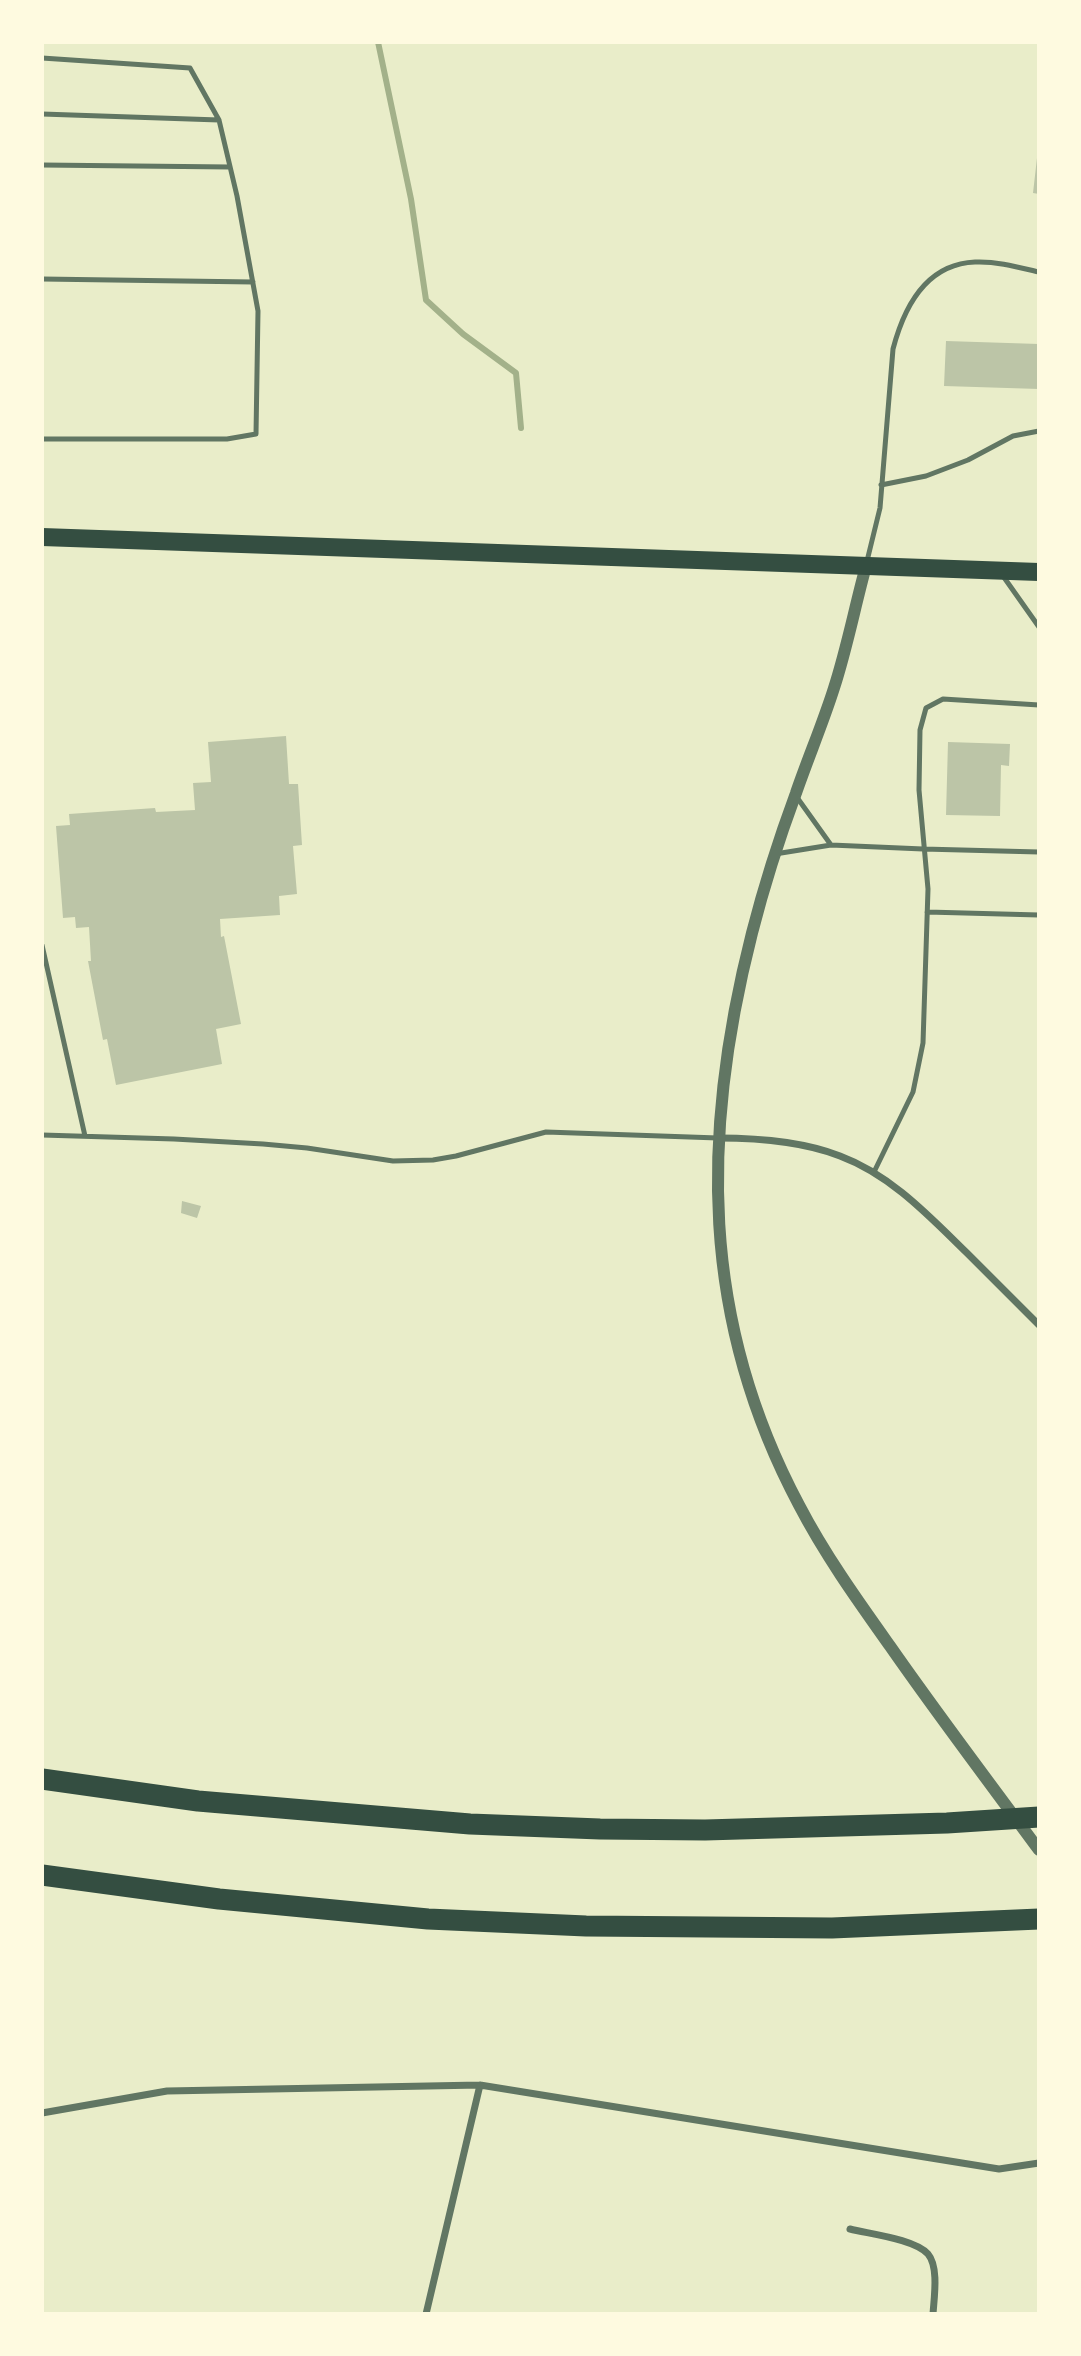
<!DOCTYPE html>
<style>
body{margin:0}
#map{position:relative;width:1081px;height:2356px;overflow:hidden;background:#e9edc9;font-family:"IBM Plex Sans",sans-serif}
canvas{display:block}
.frame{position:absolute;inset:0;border:44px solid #fefae0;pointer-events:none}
</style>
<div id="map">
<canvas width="1081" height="2356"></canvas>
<div class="frame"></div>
</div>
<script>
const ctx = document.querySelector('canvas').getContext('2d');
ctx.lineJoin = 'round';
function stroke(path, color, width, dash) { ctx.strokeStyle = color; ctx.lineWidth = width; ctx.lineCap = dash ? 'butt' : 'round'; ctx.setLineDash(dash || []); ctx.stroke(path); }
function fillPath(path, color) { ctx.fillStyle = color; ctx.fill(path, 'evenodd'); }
stroke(new Path2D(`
 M378,42L411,199L426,300L463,334L516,373L521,428`), '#a3b18a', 6);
fillPath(new Path2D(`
 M1037,158H1039V194L1033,193Z
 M946,341L1039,344V389L944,386Z
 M286,736L289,784H298L302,845L293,846L297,894L279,896L280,915L220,919L221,937L224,936L241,1024L216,1029L222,1064L116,1085L107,1039L103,1040L88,961H91L89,927L76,928L75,917L63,918L56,826L70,825L69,814L155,808L156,812L195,810L193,783L211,782L208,742Z
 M948,742L1010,744L1009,766L1001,765L1000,816L946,815Z
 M182,1201L201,1206L197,1218L181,1213Z`), '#bcc5a7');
stroke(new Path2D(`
 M42,58L190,68L219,120
 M42,114L219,120L237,196L258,311L256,434L227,439H42
 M42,165L230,167
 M42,279L253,282
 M881,485L926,476L968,460L1013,436L1039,431
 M867,561L880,508L893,349C904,307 926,264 975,262C996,261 1018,267 1039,272
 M1003,576L1039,627
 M796,796L831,845
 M775,854L831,845L923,849L1039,852
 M927,912L1039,915
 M42,945L85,1136
 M42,1135L174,1139L263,1144L307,1148L393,1161L433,1160L456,1156L546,1132L718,1138
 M874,1172L913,1092L923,1043L928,889L919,790L920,730L926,708L943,699L1039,705`), '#617663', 5);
stroke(new Path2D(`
 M718,1138C759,1138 802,1141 840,1156C891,1175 929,1216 967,1253C991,1277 1015,1301 1039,1325
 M42,2113L167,2091L480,2085L999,2169L1039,2163
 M850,2229C870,2234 915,2239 928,2254C939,2267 934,2298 933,2314
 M426,2314L480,2085`), '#617663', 7);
stroke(new Path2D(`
 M866,566C855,606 847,648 834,688C823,723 808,758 796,793C779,839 764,886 752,933C701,1133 700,1319 799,1505C825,1555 858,1601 890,1646C938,1715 989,1782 1039,1850`), '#617663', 12);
stroke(new Path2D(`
 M42,537L1039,572`), '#344e41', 18);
stroke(new Path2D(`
 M42,1779L198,1801L470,1824L600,1829L705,1830L947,1823L1039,1817
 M42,1875L219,1899L428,1919L586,1926L832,1928L1039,1919`), '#344e41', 21);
</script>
